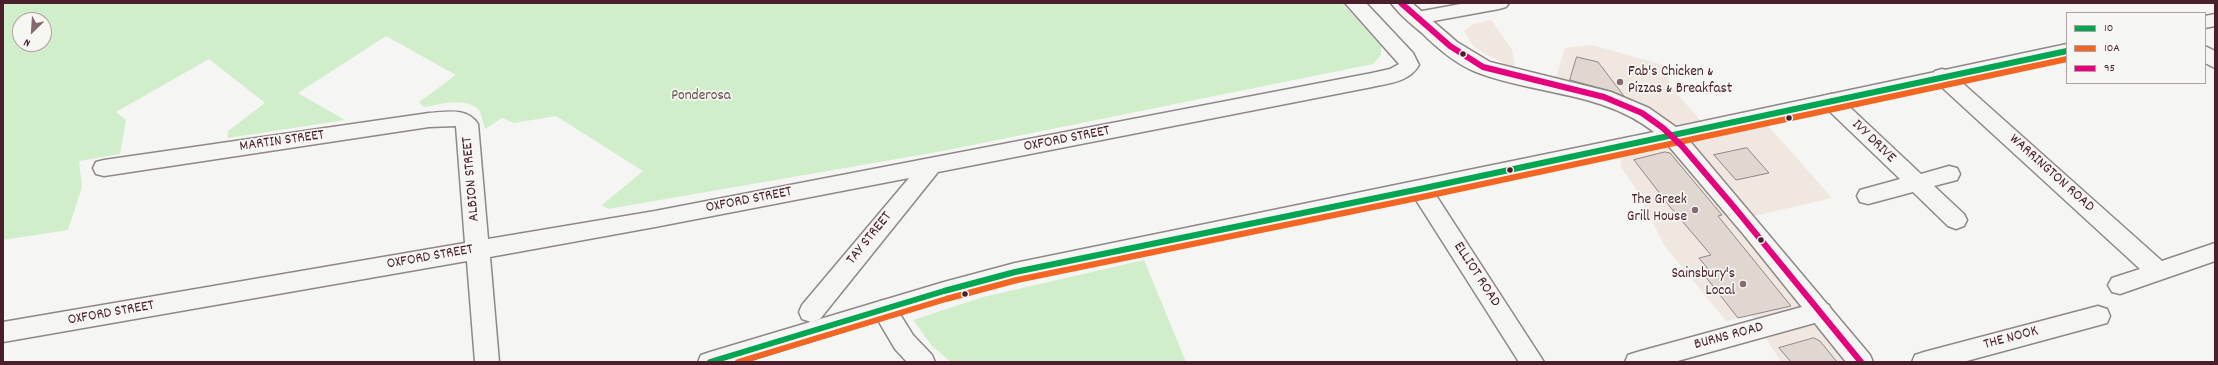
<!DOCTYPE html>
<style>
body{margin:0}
#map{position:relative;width:2218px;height:365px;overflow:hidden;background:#f5f5f3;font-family:Dekko,sans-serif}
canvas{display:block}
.frame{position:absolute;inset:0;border:4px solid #4a1f2b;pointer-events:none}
.legend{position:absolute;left:2066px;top:12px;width:140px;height:72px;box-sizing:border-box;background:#f6f6f2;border:1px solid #b1a0a2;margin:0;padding:5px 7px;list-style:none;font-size:12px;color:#4a1f2b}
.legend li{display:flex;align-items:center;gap:8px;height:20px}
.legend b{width:20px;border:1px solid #b1a0a2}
.north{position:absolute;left:12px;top:12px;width:40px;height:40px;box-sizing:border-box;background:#f6f6f2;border:1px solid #b1a0a2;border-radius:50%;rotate:205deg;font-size:11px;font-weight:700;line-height:16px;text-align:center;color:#4a1f2b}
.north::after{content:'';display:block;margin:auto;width:14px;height:18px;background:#866a71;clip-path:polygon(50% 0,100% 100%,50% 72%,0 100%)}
</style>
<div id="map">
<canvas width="2218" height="365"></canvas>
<div class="frame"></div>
<ul class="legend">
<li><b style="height:5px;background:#00a651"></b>10</li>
<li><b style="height:5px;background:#f26522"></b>10A</li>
<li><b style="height:5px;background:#e5007d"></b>95</li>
</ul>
<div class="north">N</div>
</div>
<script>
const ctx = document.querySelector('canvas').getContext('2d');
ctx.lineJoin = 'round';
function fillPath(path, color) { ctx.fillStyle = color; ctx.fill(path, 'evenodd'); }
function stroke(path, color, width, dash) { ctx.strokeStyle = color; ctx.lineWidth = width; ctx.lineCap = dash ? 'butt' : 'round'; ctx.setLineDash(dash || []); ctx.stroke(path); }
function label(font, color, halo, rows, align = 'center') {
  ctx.font = font + ' Dekko,sans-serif'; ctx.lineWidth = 3.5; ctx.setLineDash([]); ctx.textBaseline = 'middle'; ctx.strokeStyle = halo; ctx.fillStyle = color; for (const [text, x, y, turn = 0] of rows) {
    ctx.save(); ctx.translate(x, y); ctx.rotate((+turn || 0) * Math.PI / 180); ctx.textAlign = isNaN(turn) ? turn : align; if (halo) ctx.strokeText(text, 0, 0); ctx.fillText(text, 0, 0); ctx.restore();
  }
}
fillPath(new Path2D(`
 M1491,20L1512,50L1515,68L1487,55L1473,46L1464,31L1474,24Z
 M1592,45L1667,66L1670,85L1711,133L1768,126L1803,165L1832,198L1754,216L1872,362H1781L1751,315L1726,321L1664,245L1636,189L1620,166L1622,158L1667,147L1660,120L1555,80L1565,48Z`), '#f0e8e0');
fillPath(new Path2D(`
 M3,3H1342L1381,46V55L1373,64L943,151L608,209L602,205L643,171L556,116L514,123L502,118L485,129L480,111C467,96 442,104 424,107L419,102L456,75L386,36L298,93L345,120L228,138V131L265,103L209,59L116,112L126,120L120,154L79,161L82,187L68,230L3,240ZM20,20H44V44H20Z
 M1144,260L1186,362H951L932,346L913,320L983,297Z`), '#d1eecb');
const building = new Path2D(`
 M1577,57L1598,62L1624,96L1611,91L1570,80Z
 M1747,148L1769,173L1736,180L1714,155Z
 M1665,152L1670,153L1722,215L1718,216L1791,306L1738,318L1705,276L1712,274L1699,258L1711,255L1671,208L1634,160Z
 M1814,338L1820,341L1837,362H1791L1779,348Z`);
fillPath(building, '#e0d7d0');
stroke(building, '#8f8788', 1);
const minor = new Path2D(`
 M1345,3H1366L1413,53L1419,65C1409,82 1390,83 1372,87L938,172L820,319L811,322L802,319L799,312L802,305L909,178L655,227L490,257L499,362H475L467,261L3,342V322L465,243L456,126L429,127L104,176L96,174L93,168L96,162L104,160L429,113C446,112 467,107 478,124L488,239L655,211L1372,73L1390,69L1399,64Z
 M1466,3H1509L1506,7L1499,9L1417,24L1410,22L1407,18L1410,14L1417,12Z
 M2205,46L2215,51V68L2205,63Z
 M1942,69L1949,71L2162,261L2215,243V261L2120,294L2112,292L2108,285L2112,278L2140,269L1935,81L1932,76L1935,71Z
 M1831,94L1838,96L1921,174L1949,166L1957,168L1960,174L1957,180L1934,186L1964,214L1967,220L1964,226L1956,229L1948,226L1913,192L1868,204L1860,202L1857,196L1860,190L1900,179L1824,106L1821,101L1824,96Z
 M1420,181L1428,183L1544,362H1519L1409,189L1412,183Z
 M884,300L893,303L913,335L932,355L935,362H907L895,349L872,310L875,303Z
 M1820,302L1829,305L1832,312L1829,319L1674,362H1625L1628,355L1637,352Z
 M2098,306L2107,309L2110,316L2107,323L1963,362H1912L1915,355L1924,352Z`);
const tertiary = new Path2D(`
 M1391,3H1412L1457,42L1490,62L1611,92L1649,108L1676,127L2067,44V58L1688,139L1870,355L1873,362H1846L1744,235L1667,144L1015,281L944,300L744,362H698L701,355L710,352L944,282L1015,263L1654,132C1602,91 1535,95 1476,72C1456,64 1437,48 1422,33C1411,24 1399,14 1391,3Z
 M2215,14V26L2205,28V16Z`);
stroke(minor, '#8f8788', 3);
stroke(tertiary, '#8f8788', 3);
fillPath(minor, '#f5f5f3');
fillPath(tertiary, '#f5f5f3');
stroke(new Path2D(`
 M710,362L944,291L1015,272L1420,189L2067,51`), '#00a651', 6);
stroke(new Path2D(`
 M738,362L946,299L1017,280L1422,197L2067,59`), '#f26522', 6);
stroke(new Path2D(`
 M1401,3L1450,46L1483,67L1604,97L1642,113L1663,128L1682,146L1734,207L1861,362`), '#e5007d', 6);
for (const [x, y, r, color] of [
 [1463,54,3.5,"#4a1f2b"],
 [1620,82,4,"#866a71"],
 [1789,118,3.5,"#4a1f2b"],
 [1510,170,3.5,"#4a1f2b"],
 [1695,210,4,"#866a71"],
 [1761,240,3.5,"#4a1f2b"],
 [1743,284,4,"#866a71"],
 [965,294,3.5,"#4a1f2b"]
]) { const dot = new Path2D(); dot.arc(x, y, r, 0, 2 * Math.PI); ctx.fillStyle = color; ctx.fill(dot); stroke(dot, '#f6f6f2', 1.5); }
label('15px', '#4a1f2b', '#f6f6f2', [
 ["Fab's Chicken &",1628,73,"left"],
 ["Pizzas & Breakfast",1628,90,"left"],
 ["The Greek",1687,201],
 ["Grill House",1687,218],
 ["Sainsbury's",1735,275],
 ["Local",1735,292]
], 'right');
label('15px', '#64524b', '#f6f6f2', [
 ["Ponderosa",701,97]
]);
label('15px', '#4a1f2b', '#f6f6f2', [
 ["OXFORD STREET",1067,140,-11],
 ["MARTIN STREET",282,142,-8],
 ["IVY DRIVE",1873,142,44],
 ["WARRINGTON ROAD",2051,174,42],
 ["ALBION STREET",472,179,-95],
 ["OXFORD STREET",749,201,-11],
 ["TAY STREET",870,239,-51],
 ["OXFORD STREET",430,258,-10],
 ["ELLIOT ROAD",1476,275,57],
 ["OXFORD STREET",111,314,-10],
 ["BURNS ROAD",1729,337,-15],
 ["THE NOOK",2011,339,-15]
]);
</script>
